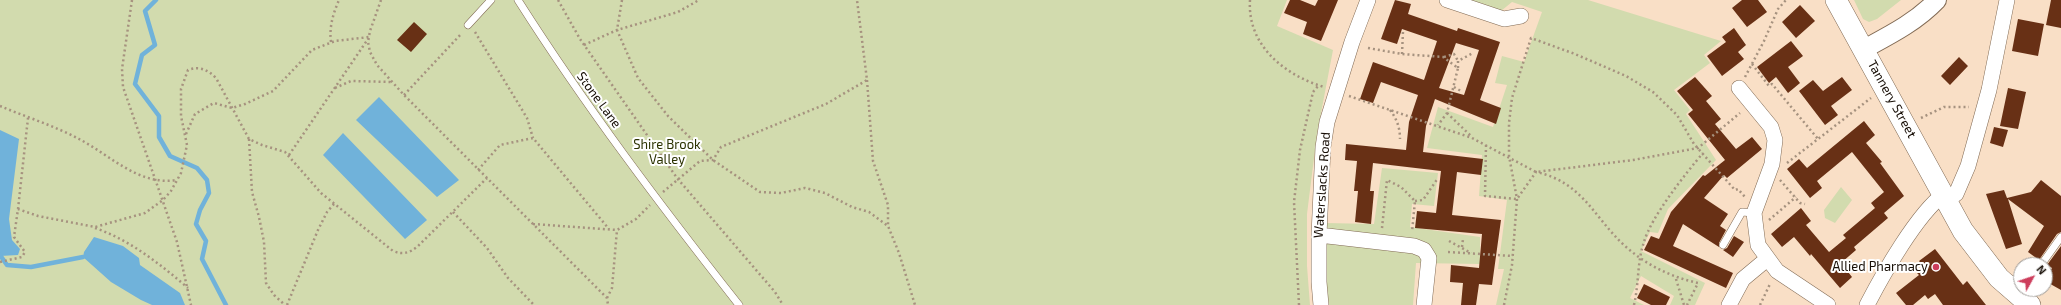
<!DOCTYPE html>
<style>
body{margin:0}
#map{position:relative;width:2061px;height:305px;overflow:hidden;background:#f9dfc6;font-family:"Exo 2",sans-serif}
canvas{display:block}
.north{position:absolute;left:2013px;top:257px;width:40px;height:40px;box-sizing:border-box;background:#fff;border:1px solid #a29f9b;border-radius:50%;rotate:50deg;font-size:11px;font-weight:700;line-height:16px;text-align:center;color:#170e06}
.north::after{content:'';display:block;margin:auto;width:14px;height:18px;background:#cd3d5c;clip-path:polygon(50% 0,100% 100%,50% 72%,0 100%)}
</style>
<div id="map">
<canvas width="2061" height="305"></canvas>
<div class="north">N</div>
</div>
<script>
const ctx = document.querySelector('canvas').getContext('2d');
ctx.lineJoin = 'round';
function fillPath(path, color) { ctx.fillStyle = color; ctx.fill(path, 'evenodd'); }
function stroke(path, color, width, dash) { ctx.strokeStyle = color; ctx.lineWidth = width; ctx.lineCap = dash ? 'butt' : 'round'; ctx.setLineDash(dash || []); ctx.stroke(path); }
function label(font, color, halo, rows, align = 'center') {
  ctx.font = font + ' "Exo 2",sans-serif'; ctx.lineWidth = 4; ctx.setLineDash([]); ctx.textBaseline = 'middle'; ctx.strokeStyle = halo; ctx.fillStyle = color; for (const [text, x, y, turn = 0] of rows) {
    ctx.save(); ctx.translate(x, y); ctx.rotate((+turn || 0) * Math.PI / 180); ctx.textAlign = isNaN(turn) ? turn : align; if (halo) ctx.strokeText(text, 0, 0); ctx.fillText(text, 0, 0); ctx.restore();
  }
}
fillPath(new Path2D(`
 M0,0H1287L1277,26L1333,50L1317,134L1307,214V266L1310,305H0Z
 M1469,0H1588L1721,41L1704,55L1710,63L1674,90L1690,110L1686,114L1716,160L1668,209L1658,233L1650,232L1641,251L1705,283L1695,305H1670L1674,296L1641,276L1630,298L1644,305H1496L1504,269H1498L1507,200L1479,196L1482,155L1427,148L1438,107L1493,127L1507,85L1495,83L1502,56L1524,62L1542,12L1512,2L1501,11Z
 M1854,0H1901L1877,19L1869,22L1863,19Z
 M1382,168L1438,173L1434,206L1412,204L1410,227L1480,237V264L1416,263L1413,305H1329L1325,281V223L1374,224Z
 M1841,187L1852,200L1835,223L1825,218L1824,210Z`), '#d2dbae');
fillPath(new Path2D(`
 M379,97L459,180L437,197L356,120Z
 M0,130L19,139L9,219L12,240L20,249L18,255L0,256Z
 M343,133L427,220L405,239L323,155Z
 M94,237L123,246L139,258L140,265L180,293L185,305H152L141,300L111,282L83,257L84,252Z`), '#70b2da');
stroke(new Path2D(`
 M156,0L145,11L155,45L142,55L135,84L159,116V137L170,156L197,168L207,180L209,193L200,210L196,224L206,241L202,259L226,305
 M0,255L7,265L31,267L83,257`), '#70b2da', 4.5);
fillPath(new Path2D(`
 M1290,0H1300L1315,6L1318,0H1338L1321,41L1303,34L1307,22L1284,13Z
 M1395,0L1411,4L1408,14L1457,31L1458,28L1500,42L1480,100L1501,108L1496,124L1435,99L1426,126L1423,152L1483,159L1481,175L1457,172L1452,215L1501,220L1492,285L1479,284L1476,305H1461L1463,283L1450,282L1451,265L1479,268L1482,234L1415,228L1417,211L1436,213L1441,171L1373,163L1370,191H1374L1371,224L1355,222L1358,191H1354L1357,161L1345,160L1346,144L1406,150L1409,122L1418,95L1381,82L1373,103L1360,99L1373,62L1424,80L1437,41L1402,29L1397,44L1381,39ZM1456,43L1479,50L1464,95L1439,88Z
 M1742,0H1758L1767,12L1747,27L1732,8Z
 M2051,0H2061V28L2046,25Z
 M1800,5L1815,21L1796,38L1782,22Z
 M2018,19L2044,24L2038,56L2012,51Z
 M414,22L427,34L411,52L397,40Z
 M1734,28L1746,45L1738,52L1744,59L1722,76L1707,56L1726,42L1722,37Z
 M1791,41L1803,56L1788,67L1800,83L1788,93L1776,77L1769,83L1757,67Z
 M1959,57L1968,66L1950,85L1941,76Z
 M1695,77L1712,96L1706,101L1721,119L1715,124L1736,149L1752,137L1762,149L1727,178L1724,175L1704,198L1728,214L1720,226L1726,230L1719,243V247L1683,224L1673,246L1733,273L1726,288L1644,250L1651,236L1659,239L1671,212L1703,175L1705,176L1725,160L1688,114L1693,110L1677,91Z
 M1842,77L1852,90L1831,106L1838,115L1825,125L1799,91L1813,80L1823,91Z
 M2008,88L2026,92L2018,129L2000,126Z
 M1864,121L1875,135L1866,143L1882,162L1880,163L1904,196L1884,213L1888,218L1854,247L1856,250L1841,263L1852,277L1840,288L1811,254L1810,256L1794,237L1782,247L1771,234L1801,208L1811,221L1806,225L1829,252L1846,238L1843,235L1875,208L1871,203L1884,192L1852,152L1817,181L1822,188L1810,198L1787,169L1799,159L1807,168Z
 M1994,127L2008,130L2003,147L1990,143Z
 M2041,180L2061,196V232L2057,234L2039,260L2028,252L2044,226L2008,199L2022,244L2006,249L1986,194L2004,190L2007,198L2031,192Z
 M1734,236L1744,242L1733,257L1723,250L1727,248Z
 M2061,246V290L2045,281L2052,268L2047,265Z
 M1935,249L1963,285L1967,281L1986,305H1943L1935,294L1928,299L1925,295L1913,305H1906L1896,293L1919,275L1917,273L1924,267L1919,261Z
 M1644,284L1670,297L1666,305H1651L1637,298Z`), '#683015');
const service = new Path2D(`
 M518,0C586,107 661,206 739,305
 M468,25L491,0
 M1723,245L1742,212L1754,213
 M2041,265L2061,237
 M2011,285L2015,279L2021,276`);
const minor = new Path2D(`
 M1447,0L1504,19L1521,16
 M1739,88L1771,127L1775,140L1772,164L1754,213L1758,245L1777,271L1828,305
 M1947,199L1956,194L1968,166L1989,90L2007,0
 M1319,235L1414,246L1424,250L1429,258L1424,305
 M1321,305L1319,282V235L1323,147L1327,122L1352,42L1368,0
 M1729,305L1743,279L1767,259
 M1867,305C1883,274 1917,214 1944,194`);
const tertiary = new Path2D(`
 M1864,49C1890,35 1916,22 1937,0`);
const secondary = new Path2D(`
 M1836,0L1963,231L1999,278L2030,305`);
stroke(service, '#816a54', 8);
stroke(minor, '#816a54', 16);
stroke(tertiary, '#816a54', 20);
stroke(secondary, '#816a54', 22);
stroke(new Path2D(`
 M132,0L122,69L123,87L177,242L191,305
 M381,0L370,31L368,42L370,52L377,65L404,95L607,298L608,305
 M558,0L580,39L677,178L775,292L783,305
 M622,0L617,30L638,78L668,116L713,160L760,192L781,193L805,188L825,193L852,207L869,212L888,226L899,253L915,305
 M1250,0C1247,45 1284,75 1324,87
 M475,32L527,118L533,138
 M331,42C329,27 333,14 339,0
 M584,45L617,30L678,12L699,0
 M1368,48L1402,54L1443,57L1458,68L1447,113L1438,125
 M1402,54L1403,31
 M1444,57L1454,54L1458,61
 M1752,64L1769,86L1772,84L1818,139
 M1458,68V61L1473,53
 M1745,77L1764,41L1778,9L1786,0
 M867,80L873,161L888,205V226
 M1454,87L1461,91
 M335,88L351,81L391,82
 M404,95L462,33
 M1349,96L1472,138L1536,172L1633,160L1698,148L1740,113
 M0,106C26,117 55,126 79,139C110,155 139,186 176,180
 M1390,110C1397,119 1400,128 1400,139
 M1447,113L1471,136
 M1921,118L1944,107H1969
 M186,134L195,114L214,103L232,108L245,104L273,91L312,50L335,41L369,37
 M249,139L252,192L259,217L264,242L266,283L274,295L285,305
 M1486,145L1485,196L1517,199L1536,172C1583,182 1594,218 1625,246C1646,265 1671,277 1698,283L1687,305
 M289,155L368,39
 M1787,163L1871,98
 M478,170L500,145L533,138L609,229
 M1780,180L1800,203L1805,204
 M663,192L700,161L713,160L721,147L826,104L867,80L857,0
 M1415,201L1423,200L1438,178
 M18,209L28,118
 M453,212L487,248L508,278L534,305
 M1769,220L1796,197
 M533,224L617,230L636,219L650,205
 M95,228C130,240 160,264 188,288
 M1382,228L1387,180L1401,187L1415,201L1412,232
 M1449,241L1471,253
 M1462,247L1463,239
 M1448,252L1513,256
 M0,262L22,257L25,252L14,237L18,209L38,216L95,227L145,213L163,200L171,191L181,173L187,145L181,116V89L188,70C199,66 207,69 216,78L249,139L262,145L285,152L321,193L393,251C403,255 409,253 417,247L487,178
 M1676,279L1684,305
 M607,298L612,288L617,230
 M287,305L318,230L327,212L334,204
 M1299,305L1294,202L1300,150L1313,92L1318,86
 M1504,305L1512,265L1517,199L1509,156V123L1512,98L1531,38L1575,54L1626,76L1653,92L1677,115L1694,144L1735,190L1738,189L1745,197
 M1634,305C1639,284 1637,262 1644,242C1651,217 1686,173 1703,153
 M1760,305L1770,284`), '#a6927f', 2.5, [2, 3]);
stroke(service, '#fff', 7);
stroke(minor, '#fff', 15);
stroke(tertiary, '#fff', 18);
stroke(secondary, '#fff', 21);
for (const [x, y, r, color] of [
 [1936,267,4,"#cd3d5c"]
]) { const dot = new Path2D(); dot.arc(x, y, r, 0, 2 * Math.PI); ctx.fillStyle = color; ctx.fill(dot); stroke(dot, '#fff', 1.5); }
label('13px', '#170e06', '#fff', [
 ["Tannery Street",1892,99,61],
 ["Stone Lane",599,100,54],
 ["Waterslacks Road",1322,185,-86]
]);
label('13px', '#2b3200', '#fff', [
 ["Shire Brook",667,145],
 ["Valley",667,160]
]);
label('13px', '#170e06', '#fff', [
 ["Allied Pharmacy",1928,267]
], 'right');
</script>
